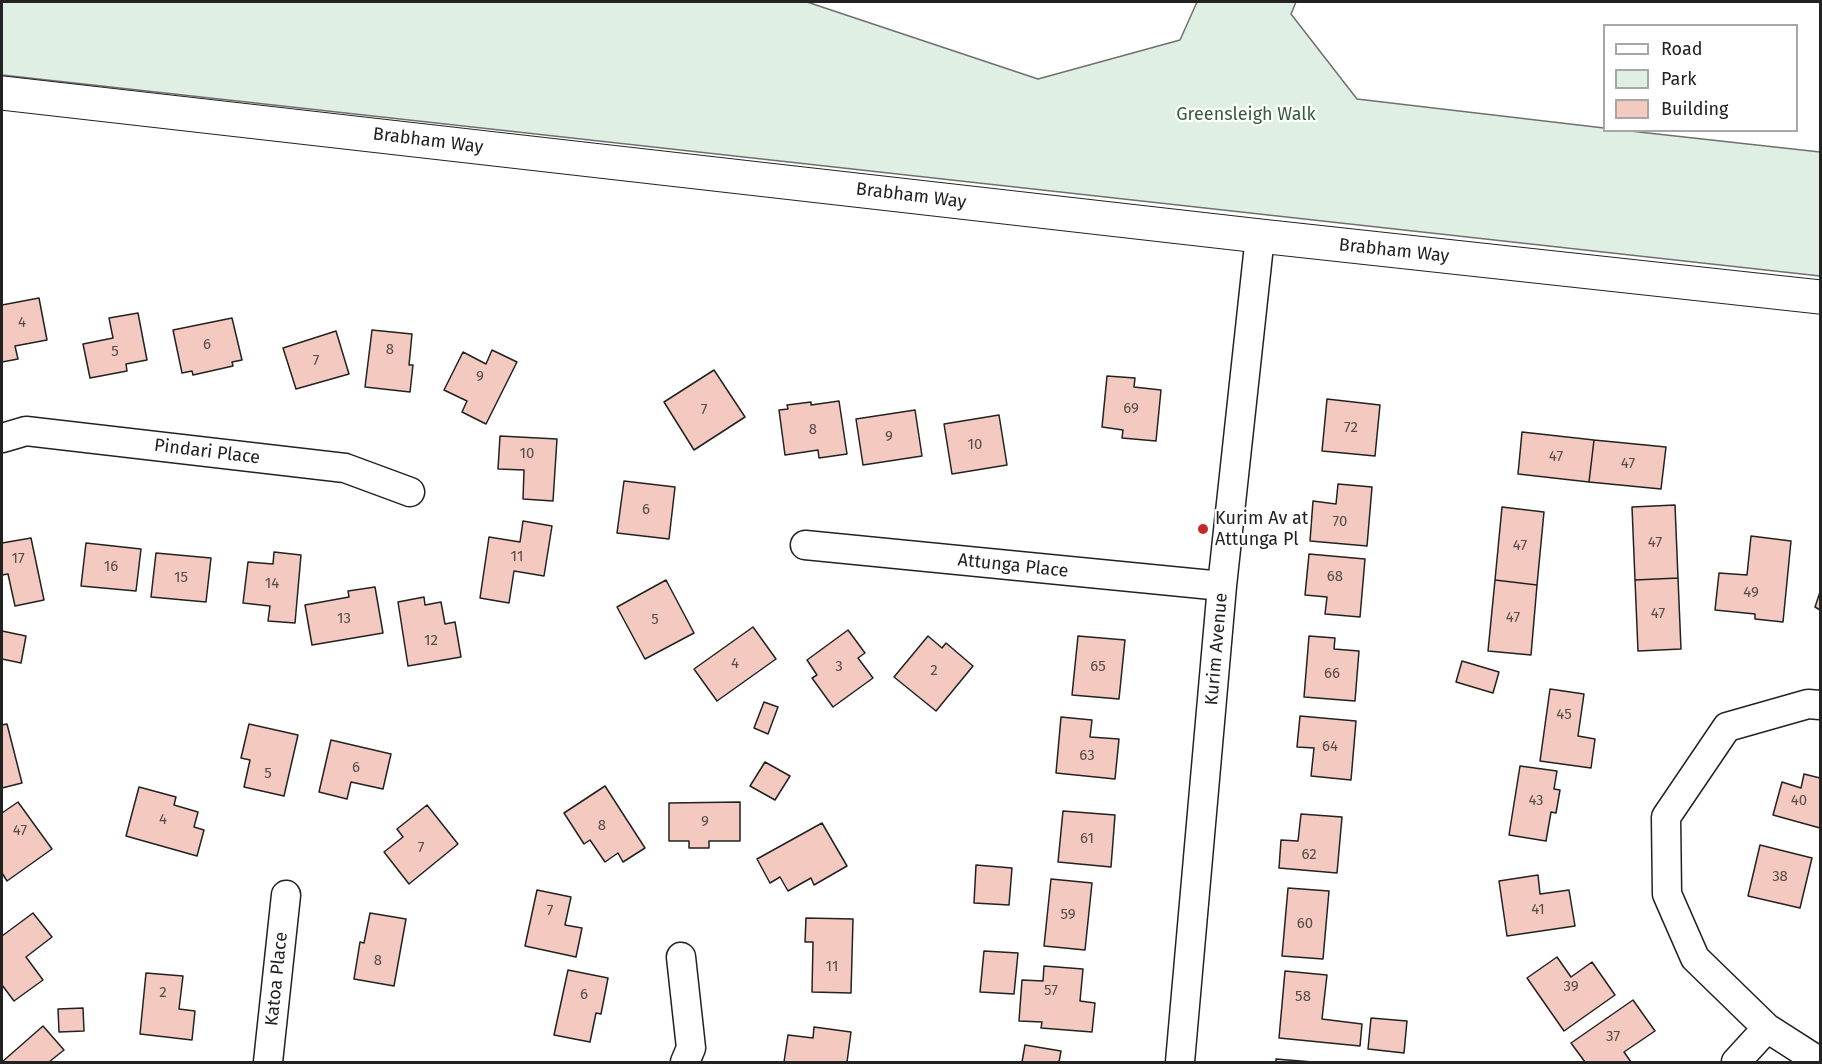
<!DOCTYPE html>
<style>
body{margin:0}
#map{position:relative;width:1822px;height:1064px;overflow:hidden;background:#fff;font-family:"Fira Sans",sans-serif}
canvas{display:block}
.frame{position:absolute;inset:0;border:3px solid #222;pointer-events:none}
.legend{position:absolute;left:1603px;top:24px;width:195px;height:108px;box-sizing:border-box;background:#fff;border:2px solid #a7a7a7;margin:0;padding:8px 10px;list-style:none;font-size:18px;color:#222}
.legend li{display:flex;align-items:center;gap:12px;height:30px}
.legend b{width:30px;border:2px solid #a7a7a7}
</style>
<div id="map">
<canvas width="1822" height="1064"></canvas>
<div class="frame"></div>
<ul class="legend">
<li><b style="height:8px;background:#fff"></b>Road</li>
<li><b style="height:16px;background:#e0efe3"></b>Park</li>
<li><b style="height:16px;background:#f3c9c0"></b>Building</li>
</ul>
</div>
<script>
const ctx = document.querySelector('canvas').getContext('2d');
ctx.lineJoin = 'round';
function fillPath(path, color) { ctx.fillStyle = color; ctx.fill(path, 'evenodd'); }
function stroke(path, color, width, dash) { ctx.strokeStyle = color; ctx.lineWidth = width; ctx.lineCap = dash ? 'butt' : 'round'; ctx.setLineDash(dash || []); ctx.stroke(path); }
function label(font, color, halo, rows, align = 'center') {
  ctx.font = font + ' "Fira Sans",sans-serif'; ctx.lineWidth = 4.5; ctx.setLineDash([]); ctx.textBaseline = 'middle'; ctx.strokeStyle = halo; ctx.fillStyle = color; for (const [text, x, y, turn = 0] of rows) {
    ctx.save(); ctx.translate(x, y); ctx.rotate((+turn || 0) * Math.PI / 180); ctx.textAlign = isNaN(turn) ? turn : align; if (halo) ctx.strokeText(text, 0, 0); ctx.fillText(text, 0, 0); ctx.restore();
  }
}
const green = new Path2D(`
 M2,2H807L1038,79L1180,40L1197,2H1296L1291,14L1357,99L1604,128V130L1630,131L1820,152V276L2,75Z`);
fillPath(green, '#e0efe3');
stroke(green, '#6f6f6f', 1.5);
const building = new Path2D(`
 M39,298L47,340L15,346L18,359L2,362V305Z
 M138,313L147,360L126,364L127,371L90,378L83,344L113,338L109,318Z
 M232,318L242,360L232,362L233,366L193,375L192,371L182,373L173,330Z
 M372,330L412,334L409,365H413L410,392L365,387Z
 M336,331L349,374L296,389L283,348Z
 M492,350L517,362L486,424L462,412L467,401L444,390L463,352L486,364Z
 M714,370L745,417L694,450L664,402Z
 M1107,376L1135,378L1134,387L1161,390L1156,441L1122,438L1123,430L1102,427Z
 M1327,399L1380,405L1375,456L1322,451Z
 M839,401L847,454L819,458L818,450L785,455L779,410L788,409L787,405L811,402V405Z
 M915,410L922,456L863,465L856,419Z
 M999,415L1007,465L952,474L944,424Z
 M1522,432L1594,440L1589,482L1518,474Z
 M500,436L557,439L553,501L523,499L524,470L498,469Z
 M1594,440L1666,447L1661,489L1589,482Z
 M624,481L675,487L669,539L617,533Z
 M1338,484L1372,487L1367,546L1310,541L1313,501L1336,504Z
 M1675,505L1678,578L1635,580L1632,507Z
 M1502,507L1544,512L1537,585L1495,580Z
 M523,521L552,526L544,576L514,571L509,603L480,598L489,537L520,542Z
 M1751,536L1791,541L1783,622L1755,619V614L1715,610L1719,573L1747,575Z
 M31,538L44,600L15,606L8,574L2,575V542V543Z
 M86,543L141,549L136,591L81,586Z
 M274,552L301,555L295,623L268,621L270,606L243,603L248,562L273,564Z
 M156,553L211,558L206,602L151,597Z
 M1309,554L1365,559L1360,617L1325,614L1327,597L1305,595Z
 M1678,578L1681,649L1638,651L1635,580Z
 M666,580L694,633L645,659L617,607Z
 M1495,580L1537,585L1531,655L1488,651Z
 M375,587L383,633L312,645L305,605L349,597L348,591Z
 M1820,592V610L1815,607Z
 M424,597L425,605L441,602L445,624L455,622L461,657L408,666L398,602Z
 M753,627L776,659L717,701L694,669Z
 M848,630L865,653L858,658L873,678L833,707L812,678L817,675L807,660Z
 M2,631L26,636L21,663L2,659Z
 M928,636L942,648L946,643L973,666L936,711L894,677Z
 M1078,636L1125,640L1119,699L1072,695Z
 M1309,636L1335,638L1334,649L1359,651L1355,701L1304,697Z
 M1462,661L1499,672L1493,693L1456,682Z
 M1550,689L1584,694L1578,736L1595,739L1591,768L1540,761Z
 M764,702L778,707L768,734L754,728Z
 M1300,716L1356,721L1351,780L1311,776L1314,748L1297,747Z
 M1061,717L1092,720L1090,737L1119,739L1115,779L1056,773Z
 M7,724L22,783L2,788V725Z
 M249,724L298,735L284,796L244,787L250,760L241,758Z
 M331,740L391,754L383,789L351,782L347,799L319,792Z
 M765,762L790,776L775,800L750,786Z
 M1520,766L1557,771L1554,789L1560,790L1556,813L1551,812L1546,841L1509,835Z
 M1804,774L1820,778V828L1773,815L1782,782L1801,788Z
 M605,786L645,848L623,862L618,853L605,862L590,840L584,844L564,813Z
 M139,787L176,797L174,805L198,812L194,827L204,830L197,856L126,836Z
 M18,802L52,849L7,881L2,873V813Z
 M740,802V841H709V848H689V841H669V803Z
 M427,805L458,844L409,884L384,852L403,837L397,829Z
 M1063,811L1115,815L1111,867L1058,862Z
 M1301,814L1342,817L1337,873L1279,868L1281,840L1298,841Z
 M822,823L847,866L814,885L811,878L788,891L780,877L770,883L757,859Z
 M1760,845L1812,858L1800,908L1748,896Z
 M976,865L1012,868L1009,905L974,903Z
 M1538,875L1540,894L1569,890L1575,926L1507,936L1499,881Z
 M1051,879L1092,883L1085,950L1044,946Z
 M1288,888L1329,891L1323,959L1282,956Z
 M537,890L571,897L565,925L582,928L576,957L525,946Z
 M33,913L52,937L26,957L43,980L14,1001L2,985V936Z
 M370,913L406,919L394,986L354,979L360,942L364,943Z
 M806,918L853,919L851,993L812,992L813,942H805Z
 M984,951L1018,953L1014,994L980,992Z
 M1557,957L1571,977L1592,962L1615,995L1564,1031L1527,978Z
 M1044,966L1083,969L1080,1001L1095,1003L1092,1032L1041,1028L1042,1022L1019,1021L1022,980L1043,981Z
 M568,970L608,978L601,1014L596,1013L590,1042L554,1035Z
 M1285,971L1327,975L1322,1019L1362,1024L1360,1046L1279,1038Z
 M146,973L183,976L179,1009L195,1011L192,1040L140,1034Z
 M1633,1000L1655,1031L1624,1052L1631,1062H1585L1571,1043Z
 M83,1008L84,1031L59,1032L58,1009Z
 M1371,1018L1407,1021L1404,1053L1368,1049Z
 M43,1026L64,1050L49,1062H2Z
 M814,1027L851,1032L847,1062H784L788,1035L813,1038Z
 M1025,1045L1061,1051L1059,1062H1022Z
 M1276,1059L1313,1062H1276Z`);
fillPath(building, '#f3c9c0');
stroke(building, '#222', 1.5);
const street = new Path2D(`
 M2,438L26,431L345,468L410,492
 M805,545L1222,586
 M681,957L691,1048L685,1062
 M268,1062L286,895
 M1180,1062L1222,586L1260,236
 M1736,1062L1767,1028
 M1820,1062L1767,1028L1695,958L1667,894L1666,817L1727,727L1808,704L1820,705`);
const secondary = new Path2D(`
 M2,93L1260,236L1820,297`);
stroke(street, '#222', 31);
stroke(secondary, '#222', 35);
stroke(street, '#fff', 28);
stroke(secondary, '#fff', 33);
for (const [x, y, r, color] of [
 [1203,529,6,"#c62828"]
]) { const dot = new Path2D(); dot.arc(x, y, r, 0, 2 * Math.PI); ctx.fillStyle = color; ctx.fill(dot); stroke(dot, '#fff', 2); }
label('15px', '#564c4a', null, [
 ["4",22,323],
 ["6",207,345],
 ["8",390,350],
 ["5",115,352],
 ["7",316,361],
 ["9",480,377],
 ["69",1131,409],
 ["7",704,410],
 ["72",1351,428],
 ["8",813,430],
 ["9",889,437],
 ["10",975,445],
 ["10",527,454],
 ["47",1556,457],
 ["47",1628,464],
 ["6",646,510],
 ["70",1340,522],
 ["47",1655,543],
 ["47",1520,546],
 ["11",517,557],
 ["17",18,559],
 ["16",111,567],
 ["68",1335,577],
 ["15",181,578],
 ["14",272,584],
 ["49",1751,593],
 ["47",1658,614],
 ["47",1513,618],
 ["13",344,619],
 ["5",655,620],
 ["12",431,641],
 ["4",735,664],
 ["3",839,667],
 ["65",1098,667],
 ["2",934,671],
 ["66",1332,674],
 ["45",1564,715],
 ["64",1330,747],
 ["63",1087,756],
 ["6",356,768],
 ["5",268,774],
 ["43",1536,801],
 ["40",1799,801],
 ["4",163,820],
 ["9",705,822],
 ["8",602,826],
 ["47",20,831],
 ["61",1087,839],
 ["7",421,848],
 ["62",1309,855],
 ["38",1780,877],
 ["41",1538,910],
 ["7",550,911],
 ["59",1068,915],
 ["60",1305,924],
 ["8",378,961],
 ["11",832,967],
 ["39",1571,987],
 ["57",1051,991],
 ["2",163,993],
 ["6",584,995],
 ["58",1303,997],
 ["37",1613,1037]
]);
label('18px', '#2f5e38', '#fff', [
 ["Greensleigh Walk",1246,115]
]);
label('18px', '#222', '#fff', [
 ["Brabham Way",428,141,7],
 ["Brabham Way",911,196,7],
 ["Brabham Way",1394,251,6],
 ["Pindari Place",207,452,7],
 ["Attunga Place",1013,566,6],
 ["Kurim Avenue",1217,649,-85],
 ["Katoa Place",277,979,-84]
]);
label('18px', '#222', '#fff', [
 ["Kurim Av at",1215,519],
 ["Attunga Pl",1215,540]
], 'left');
</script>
